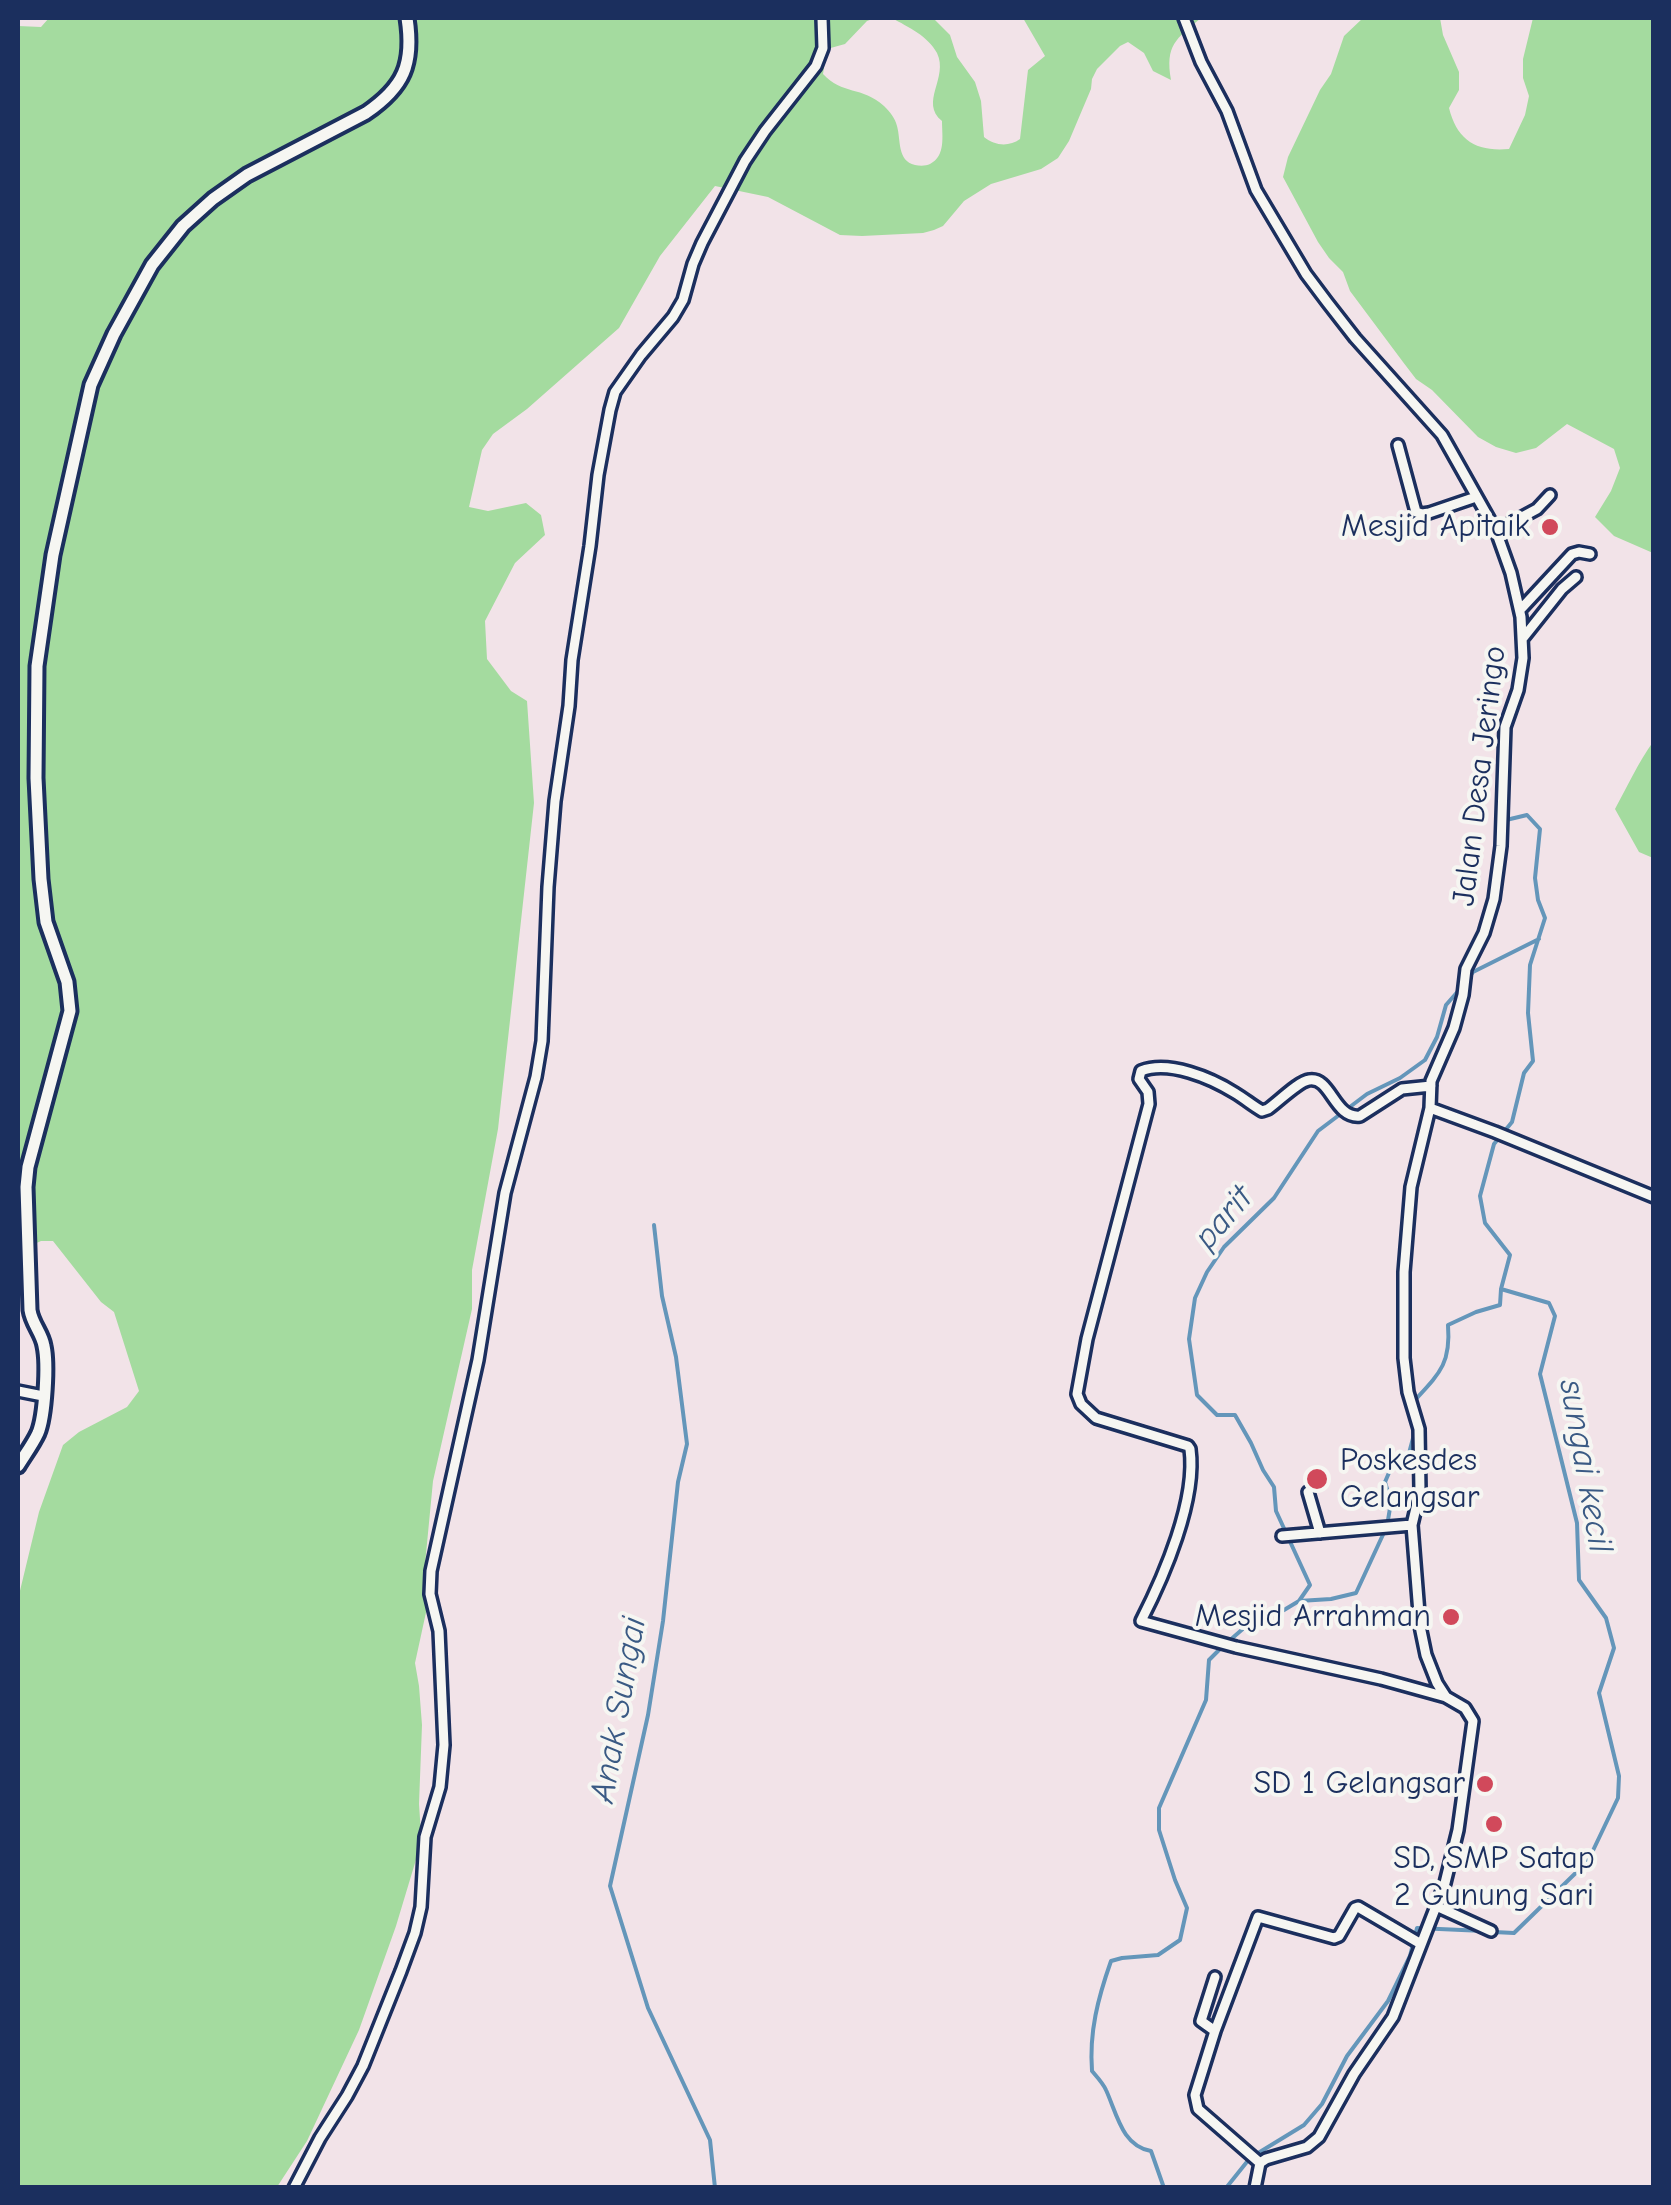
<!DOCTYPE html>
<style>
body{margin:0}
#map{position:relative;width:1671px;height:2205px;overflow:hidden;background:#f2e3e8;font-family:"Comic Neue",sans-serif}
canvas{display:block}
.frame{position:absolute;inset:0;border:20px solid #1b2f5e;pointer-events:none}
</style>
<div id="map">
<canvas width="1671" height="2205"></canvas>
<div class="frame"></div>
</div>
<script>
const ctx = document.querySelector('canvas').getContext('2d');
ctx.lineJoin = 'round';
function fillPath(path, color) { ctx.fillStyle = color; ctx.fill(path, 'evenodd'); }
function stroke(path, color, width, dash) { ctx.strokeStyle = color; ctx.lineWidth = width; ctx.lineCap = dash ? 'butt' : 'round'; ctx.setLineDash(dash || []); ctx.stroke(path); }
function label(font, color, halo, rows, align = 'center') {
  ctx.font = font + ' "Comic Neue",sans-serif'; ctx.lineWidth = 8; ctx.setLineDash([]); ctx.textBaseline = 'middle'; ctx.strokeStyle = halo; ctx.fillStyle = color; for (const [text, x, y, turn = 0] of rows) {
    ctx.save(); ctx.translate(x, y); ctx.rotate((+turn || 0) * Math.PI / 180); ctx.textAlign = isNaN(turn) ? turn : align; if (halo) ctx.strokeText(text, 0, 0); ctx.fillText(text, 0, 0); ctx.restore();
  }
}
fillPath(new Path2D(`
 M49,18H875L867,21L845,44L827,49L823,74C842,95 862,86 884,106C890,112 895,118 897,126C901,140 897,161 915,165C920,166 926,166 930,164C946,156 942,136 942,121C919,102 949,78 937,53C928,36 908,27 892,18H933L950,35L957,57L975,82L981,101L984,137C995,146 1009,147 1020,139L1028,70L1045,56L1023,18H1201C1176,39 1165,45 1171,80L1153,71L1144,53L1128,42L1120,46L1097,69L1092,79L1091,89L1069,141L1058,158L1041,169L991,184L964,201L943,226L934,230L923,233L862,236L840,235L768,197L715,186L660,256L619,328L527,409L493,434L482,450L469,507L488,511L526,503L541,515L545,535L515,563L485,621L487,659L511,691L527,701L534,803L498,1129L472,1270V1309L433,1481L423,1585L430,1594L415,1663L419,1686L422,1725L419,1804L421,1834L418,1853L396,1926L359,2030L307,2141L277,2187H18V1599L39,1512L63,1445L79,1432L127,1407L139,1391L114,1312L101,1302L53,1241H41L19,1251L18,1268V26L41,27Z
 M1363,18H1440L1443,35L1459,72V90L1449,108C1457,140 1476,152 1509,149L1525,115L1529,96L1523,78V59L1533,18H1653V553L1614,536L1595,517L1611,491L1620,468L1614,449L1567,424L1536,448L1516,453L1496,447L1478,437L1432,390L1416,379L1403,362L1350,291L1343,272L1329,258L1318,242L1283,177L1288,157L1320,90L1331,74L1344,36Z
 M1653,742V858L1639,852L1615,809C1627,787 1639,761 1653,742Z`), '#a4db9f');
stroke(new Path2D(`
 M1499,796L1498,782L1500,751
 M1466,981L1473,972L1539,939
 M654,1225L662,1296L676,1357L687,1444L678,1482L663,1621L648,1715L610,1886L648,2008L710,2140L715,2188
 M1416,1403L1415,1400C1440,1373 1451,1363 1448,1325L1476,1312L1500,1305L1501,1289L1510,1255L1485,1223L1480,1196L1494,1144L1512,1122L1524,1073L1533,1061L1528,1013L1530,965L1545,918L1538,900L1535,878L1540,829L1527,815L1502,821
 M1299,1601L1310,1585L1276,1511L1274,1487L1263,1470L1251,1443L1235,1415H1217L1197,1395L1189,1339L1195,1298L1207,1272L1224,1247L1274,1198L1318,1131L1367,1094L1400,1078L1425,1060L1437,1037L1446,1005L1460,989
 M1229,1641L1253,1620L1284,1610L1299,1601L1331,1599L1356,1593L1387,1526L1391,1502L1385,1482L1391,1468L1408,1457L1416,1427
 M1494,1932L1514,1933L1588,1861L1618,1798L1619,1776L1599,1693L1614,1648L1606,1618L1579,1580L1577,1523L1540,1374L1555,1316L1549,1303L1501,1289
 M1164,2188L1151,2151C1122,2146 1117,2114 1106,2090C1103,2083 1097,2077 1092,2071C1089,2032 1098,1998 1111,1961L1122,1958L1158,1955L1180,1940L1187,1908L1175,1880L1159,1830V1808L1206,1700L1209,1660L1222,1647
 M1226,2188L1250,2158L1304,2125L1322,2104L1347,2056L1388,2001L1410,1956L1417,1928L1484,1931`), '#6496ba', 4);
const street = new Path2D(`
 M1184,18L1201,62L1227,111L1256,190L1306,274L1327,302L1355,338L1442,435L1496,531L1511,573L1521,617L1523,658L1518,690L1505,727L1501,846L1494,899L1484,933L1466,969L1463,995L1454,1028L1431,1081L1430,1108L1411,1187L1404,1272V1358L1408,1392L1419,1429L1420,1491L1412,1525L1420,1626L1426,1655L1437,1683L1446,1697L1465,1708L1473,1721L1458,1830L1445,1883L1393,2017L1354,2074L1319,2137L1307,2147L1266,2159L1260,2163L1255,2188
 M1398,445L1416,512L1422,514L1429,513L1476,497
 M1496,531L1537,509L1550,495
 M1520,610L1572,554L1579,552L1590,554
 M1523,638L1562,589L1576,577
 M1431,1086L1402,1089L1360,1116C1334,1119 1331,1076 1309,1080C1299,1081 1278,1102 1268,1109L1262,1111C1253,1106 1245,1099 1235,1093C1211,1078 1169,1060 1141,1071L1139,1079L1148,1092L1149,1104L1087,1339L1077,1394L1081,1404L1096,1418L1188,1446L1190,1449C1197,1500 1164,1576 1141,1621L1236,1647L1381,1679L1446,1697
 M1430,1108L1495,1132L1654,1197
 M18,1391L43,1396
 M1308,1492L1320,1533
 M1282,1536L1412,1525
 M1436,1906L1491,1931
 M1215,1977L1201,2021L1215,2031
 M1260,2163L1198,2109L1195,2095L1215,2031L1258,1917L1334,1938L1339,1936L1355,1908L1358,1907L1421,1944
 M294,2188L320,2138L347,2096L363,2066L401,1971L415,1933L421,1907L425,1837L440,1787L444,1745L439,1631L430,1594L431,1571L478,1360L505,1193L536,1077L542,1041L548,887L555,801L569,706L572,660L590,546L598,475L610,410L615,392L641,355L673,317L683,300L693,264L702,243L745,161L765,131L816,66L823,48L822,18`);
const secondary = new Path2D(`
 M18,1466C24,1456 33,1444 38,1433C45,1416 48,1364 44,1346C42,1333 32,1324 30,1310L26,1187L28,1167L70,1011L67,982L46,922L41,879L36,778L37,666L53,555L91,385L114,334L152,265L183,226L213,199L247,175L366,113C404,87 414,64 407,18`);
stroke(street, '#1b2f5e', 16);
stroke(secondary, '#1b2f5e', 19);
stroke(street, '#f6f6f2', 9);
stroke(secondary, '#f6f6f2', 11);
for (const [x, y, r, color] of [
 [1550,527,10,"#d1495b"],
 [1317,1479,12,"#d1495b"],
 [1451,1617,10,"#d1495b"],
 [1485,1784,10,"#d1495b"],
 [1494,1824,10,"#d1495b"]
]) { const dot = new Path2D(); dot.arc(x, y, r, 0, 2 * Math.PI); ctx.fillStyle = color; ctx.fill(dot); stroke(dot, '#f6f6f2', 4); }
label('32px', '#1b2f5e', '#f6f6f2', [
 ["Mesjid Apitaik",1530,527],
 ["Poskesdes",1340,1461,"left"],
 ["Gelangsar",1340,1498,"left"],
 ["Mesjid Arrahman",1431,1617],
 ["SD 1 Gelangsar",1465,1784],
 ["SD, SMP Satap",1494,1859,"center"],
 ["2 Gunung Sari",1494,1896,"center"]
], 'right');
label('32px', '#1b2f5e', '#f6f6f2', [
 ["Jalan Desa Jeringo",1480,776,-83]
]);
label('italic 35px', '#3a5a84', '#f6f6f2', [
 ["parit",1224,1218,-49],
 ["sungai kecil",1585,1466,80],
 ["Anak Sungai",619,1710,-80]
]);
</script>
